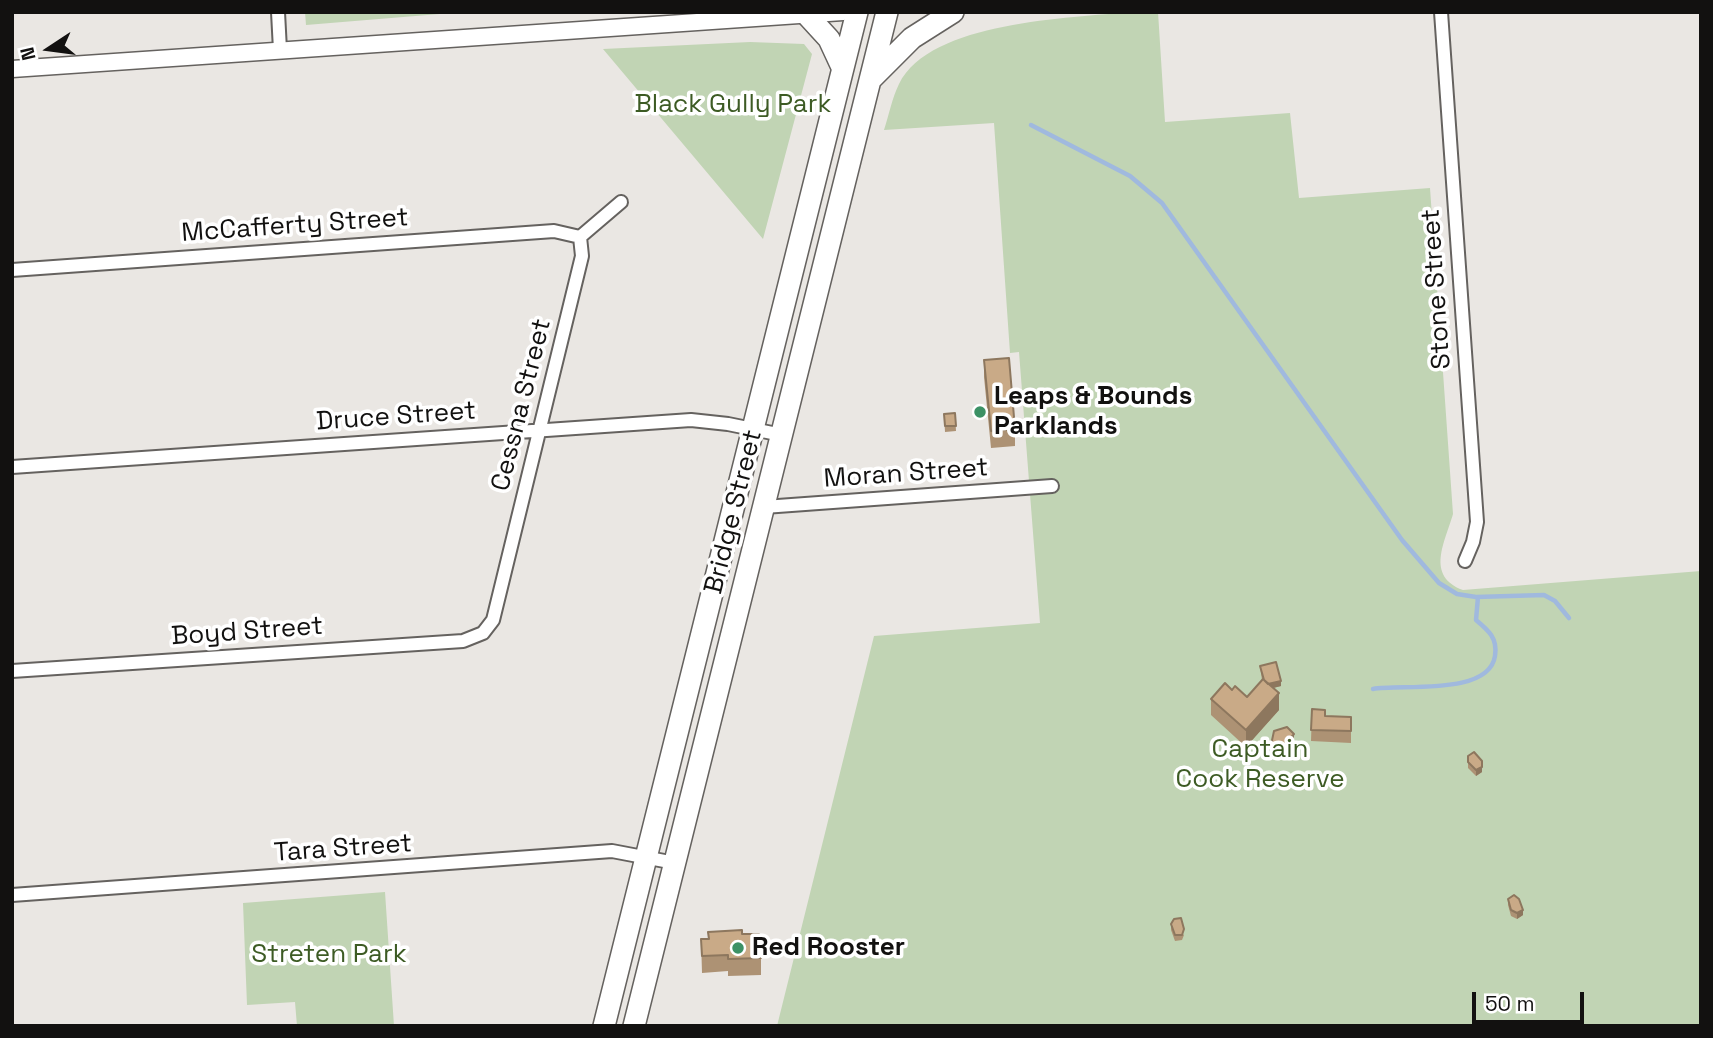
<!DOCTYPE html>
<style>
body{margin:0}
#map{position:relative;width:1713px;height:1038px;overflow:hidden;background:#eae7e3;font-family:"Space Grotesk",sans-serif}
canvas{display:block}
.frame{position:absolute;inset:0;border:14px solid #121110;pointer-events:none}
.north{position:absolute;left:14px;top:14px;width:70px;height:70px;-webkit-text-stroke:5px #fff;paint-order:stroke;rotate:257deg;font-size:19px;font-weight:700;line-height:28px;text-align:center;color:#121110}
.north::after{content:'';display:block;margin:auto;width:24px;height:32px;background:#121110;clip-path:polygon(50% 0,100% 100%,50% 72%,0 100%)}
.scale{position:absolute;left:1472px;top:992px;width:112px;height:32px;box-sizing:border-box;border:4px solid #121110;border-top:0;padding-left:9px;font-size:21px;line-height:24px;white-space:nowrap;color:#121110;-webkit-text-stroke:5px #fff;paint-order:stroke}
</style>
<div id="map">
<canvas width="1713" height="1038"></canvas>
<div class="frame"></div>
<div class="north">N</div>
<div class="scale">50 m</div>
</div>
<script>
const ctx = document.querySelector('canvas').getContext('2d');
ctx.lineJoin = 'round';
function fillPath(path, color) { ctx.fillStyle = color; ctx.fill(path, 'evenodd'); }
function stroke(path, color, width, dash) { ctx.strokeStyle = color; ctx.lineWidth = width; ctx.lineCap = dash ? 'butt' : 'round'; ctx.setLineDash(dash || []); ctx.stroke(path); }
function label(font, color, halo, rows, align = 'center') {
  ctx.font = font + ' "Space Grotesk",sans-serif'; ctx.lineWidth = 7; ctx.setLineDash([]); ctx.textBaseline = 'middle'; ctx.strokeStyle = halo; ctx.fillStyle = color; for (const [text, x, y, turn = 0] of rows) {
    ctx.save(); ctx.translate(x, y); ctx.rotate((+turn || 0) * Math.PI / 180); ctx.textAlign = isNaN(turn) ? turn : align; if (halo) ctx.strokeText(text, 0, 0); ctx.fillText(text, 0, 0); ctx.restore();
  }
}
fillPath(new Path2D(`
 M305,12H464L306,25Z
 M1131,12H1158L1165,122L1290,113L1299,198L1430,188L1453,514C1445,542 1425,576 1463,590L1701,571V1026H777L874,636L1040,623L1019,352L1010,353L994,123L884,130C889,115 892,98 899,84C930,21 1071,18 1131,12Z
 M750,42L804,44L812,54L763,239L603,49Z
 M385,892L394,1026H297L295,1002L247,1005L243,903Z`), '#c1d4b4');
stroke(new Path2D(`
 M1031,125L1130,176L1162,203L1402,540L1439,583L1457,594L1476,597L1544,595L1555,601L1569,618
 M1373,689C1403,684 1489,696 1495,656C1498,638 1488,630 1476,620L1478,597`), '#a0b9de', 4.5);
const minor = new Path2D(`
 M278,12L280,50
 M1441,12L1477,522L1473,542L1465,561
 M580,237L621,202
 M12,270L554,231L580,237
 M12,467L691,420L728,424L782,435
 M764,507L1052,486
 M12,671L463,641L483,633L493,620L582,256L580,237
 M12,895L612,851L675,863`);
const tertiary = new Path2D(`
 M12,69L843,12`);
const trunk = new Path2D(`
 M807,15L829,39L842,67
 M871,79L912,38L953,12
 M604,1026L857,12
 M634,1026L887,12`);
stroke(minor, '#65625f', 16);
stroke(tertiary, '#65625f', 19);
stroke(trunk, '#65625f', 24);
stroke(minor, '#fff', 12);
stroke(tertiary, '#fff', 16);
stroke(trunk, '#fff', 21);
fillPath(new Path2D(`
 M984,360L1015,429V446L991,448L984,377Z
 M955,413L956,431L945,432L944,414Z
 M1260,666L1281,686L1273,688L1279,710L1246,747L1211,715V699L1232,690L1247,697L1262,680Z
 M1312,709L1325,716L1351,717V743L1311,741Z
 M1294,740L1282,753L1277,755L1271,750V745Z
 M1468,756L1482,772L1476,776L1468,768Z
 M1508,899L1523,915L1517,919L1511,916L1508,905Z
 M1171,924L1184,935L1182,940L1175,941L1171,930Z
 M742,934L761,958V975L728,976V971L702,973L701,939Z`), '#ad9274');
fillPath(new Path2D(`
 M1281,681V686L1265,690V685Z
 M1279,693V710L1246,747V730Z
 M1294,734V740L1282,753L1277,755V749Z
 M1482,767V772L1476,776V770Z
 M1523,910V915L1517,919V913Z`), '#8d775e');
const building = new Path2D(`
 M1009,358L1015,429L991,431L984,360Z
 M955,413L956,426H945L944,414Z
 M1276,662L1281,681L1268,684L1264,680L1260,666Z
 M1263,679L1279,693L1246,730L1211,699L1225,683L1232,690L1235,686L1247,697Z
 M1312,709L1325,710V716L1351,717V731L1311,730Z
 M1287,727L1294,734L1282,748L1277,749L1271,745L1274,731Z
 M1474,752L1482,761V767L1476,770L1468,762V756Z
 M1514,895L1519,899L1523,910L1517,913L1511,910L1508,899Z
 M1181,918L1184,929L1182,935H1175L1171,924L1174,919Z
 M742,930V934H759L761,958L728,959V955L702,956L701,939H709L708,932Z`);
fillPath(building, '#c9aa87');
stroke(building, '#8d775e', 2);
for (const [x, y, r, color] of [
 [980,412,7,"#3c9165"],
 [738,948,7,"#3c9165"]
]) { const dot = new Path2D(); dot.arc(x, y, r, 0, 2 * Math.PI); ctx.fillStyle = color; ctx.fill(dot); stroke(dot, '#fff', 2.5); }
label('26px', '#3d5b24', '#fff', [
 ["Black Gully Park",733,105],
 ["Captain",1260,750],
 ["Cook Reserve",1260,780],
 ["Streten Park",329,955]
]);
label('26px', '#121110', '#fff', [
 ["McCafferty Street",295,226,-4],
 ["Stone Street",1437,289,-94],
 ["Cessna Street",522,405,-76],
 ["Druce Street",396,417,-4],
 ["Moran Street",906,474,-4],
 ["Bridge Street",734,512,-76],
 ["Boyd Street",247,632,-4],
 ["Tara Street",343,849,-4]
]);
label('bold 26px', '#121110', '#fff', [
 ["Leaps & Bounds",994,397],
 ["Parklands",994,427],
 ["Red Rooster",752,948]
], 'left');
</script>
